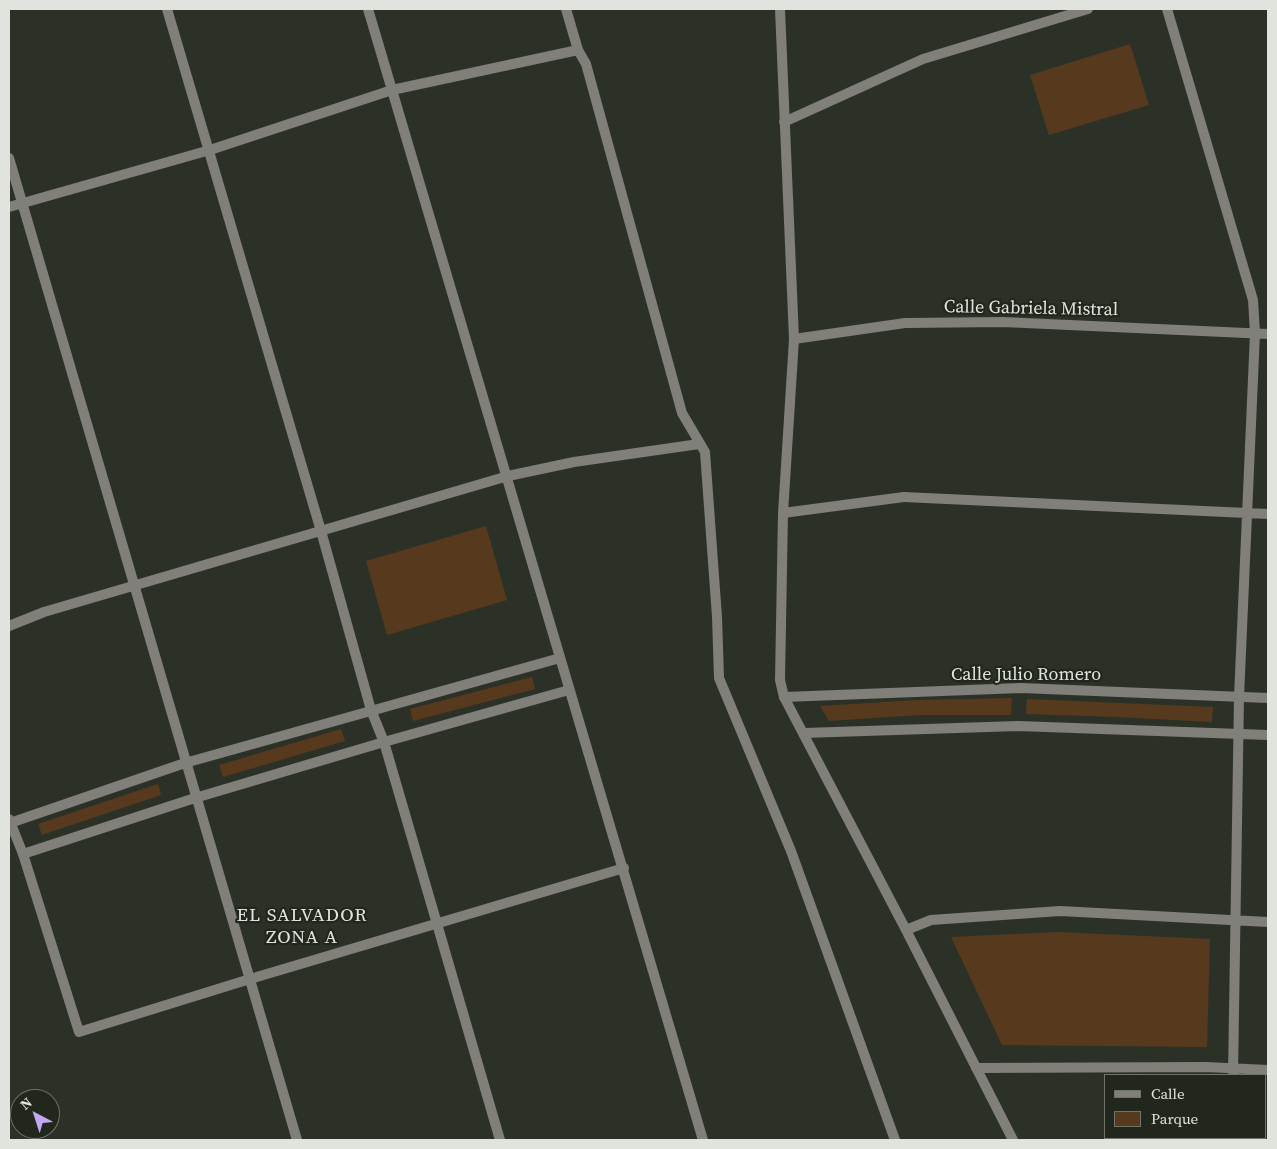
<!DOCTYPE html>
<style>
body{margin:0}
#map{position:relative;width:1277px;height:1149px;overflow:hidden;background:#2c3128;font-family:"Source Serif 4",serif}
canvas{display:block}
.frame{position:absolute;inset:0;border:10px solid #e1e4de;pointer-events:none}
.legend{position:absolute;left:1104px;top:1074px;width:162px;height:65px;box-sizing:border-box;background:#22271e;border:1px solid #6e736b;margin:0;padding:6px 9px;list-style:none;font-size:15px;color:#e1e4de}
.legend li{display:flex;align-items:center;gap:10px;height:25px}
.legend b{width:25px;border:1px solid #6e736b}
.north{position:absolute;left:10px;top:1089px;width:50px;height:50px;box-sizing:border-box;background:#22271e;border:1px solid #6e736b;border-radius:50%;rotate:320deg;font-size:14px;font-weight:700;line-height:20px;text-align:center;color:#e1e4de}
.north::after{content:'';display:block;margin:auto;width:18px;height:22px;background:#c2a8f3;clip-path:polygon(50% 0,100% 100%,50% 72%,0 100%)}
</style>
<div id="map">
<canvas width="1277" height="1149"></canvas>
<div class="frame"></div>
<ul class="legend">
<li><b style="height:6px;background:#807f79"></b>Calle</li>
<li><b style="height:14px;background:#573a1d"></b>Parque</li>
</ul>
<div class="north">N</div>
</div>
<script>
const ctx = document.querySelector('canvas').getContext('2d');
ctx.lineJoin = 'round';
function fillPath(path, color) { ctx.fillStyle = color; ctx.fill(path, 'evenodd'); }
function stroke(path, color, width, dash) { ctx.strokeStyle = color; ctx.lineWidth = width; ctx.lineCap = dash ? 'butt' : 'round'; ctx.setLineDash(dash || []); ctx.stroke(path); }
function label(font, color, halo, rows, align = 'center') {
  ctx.font = font + ' "Source Serif 4",serif'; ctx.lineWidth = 4.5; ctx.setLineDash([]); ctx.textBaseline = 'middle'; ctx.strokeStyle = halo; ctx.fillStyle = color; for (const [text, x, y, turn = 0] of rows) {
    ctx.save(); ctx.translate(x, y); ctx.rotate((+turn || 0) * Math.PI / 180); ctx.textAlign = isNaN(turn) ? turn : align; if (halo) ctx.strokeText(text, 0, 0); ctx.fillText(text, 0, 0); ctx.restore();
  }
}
fillPath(new Path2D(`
 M1130,44L1149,105L1049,135L1030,75Z
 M486,526L507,600L387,635L366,561Z
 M532,677L535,689L413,721L410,709Z
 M1012,698L1011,715H919L829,721L820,706L916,700Z
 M1027,699L1213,707L1212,722L1116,717L1026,714Z
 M341,729L345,741L223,777L219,765Z
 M158,784L161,795L42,835L38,824Z
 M1058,932L1210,939L1207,1047L1002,1045L951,937Z`), '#573a1d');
stroke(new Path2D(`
 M783,513L904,497`), '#807f79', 10);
stroke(new Path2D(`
 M167,9L321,531L371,710L384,742L500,1140
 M368,9C479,386 594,762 703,1140
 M566,9L578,50L586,64L682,413L705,452L717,617L719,678L791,851L895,1140
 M780,9L794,339L783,513L780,680L784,697L906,930L1013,1140
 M1167,9L1253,300L1255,333L1239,697L1233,1075
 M784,122L923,59L1088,9
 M9,158L297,1140
 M9,207L210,150L392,90L578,50
 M794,339L905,323L1003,322L1268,334
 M904,497L1268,514
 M9,626L44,612L508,476L574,462L699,444
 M9,819L23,854L79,1032L250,979L624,868
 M906,930L931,920L1060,911L1268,922
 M976,1068L1206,1067L1268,1070
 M1232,1140V1138`), '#807f79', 10);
stroke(new Path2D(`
 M784,697L1021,688L1268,698
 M804,733L1018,726L1268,735
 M10,823L185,763L560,658
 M23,854L195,798L384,742L569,690`), '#807f79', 10);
label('18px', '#e1e4de', '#22271e', [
 ["Calle Gabriela Mistral",1031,309,1],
 ["Calle Julio Romero",1026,675]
]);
ctx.letterSpacing = '1px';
label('19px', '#e1e4de', '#22271e', [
 ["EL SALVADOR",302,916],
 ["ZONA A",302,938]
]);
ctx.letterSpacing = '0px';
</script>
